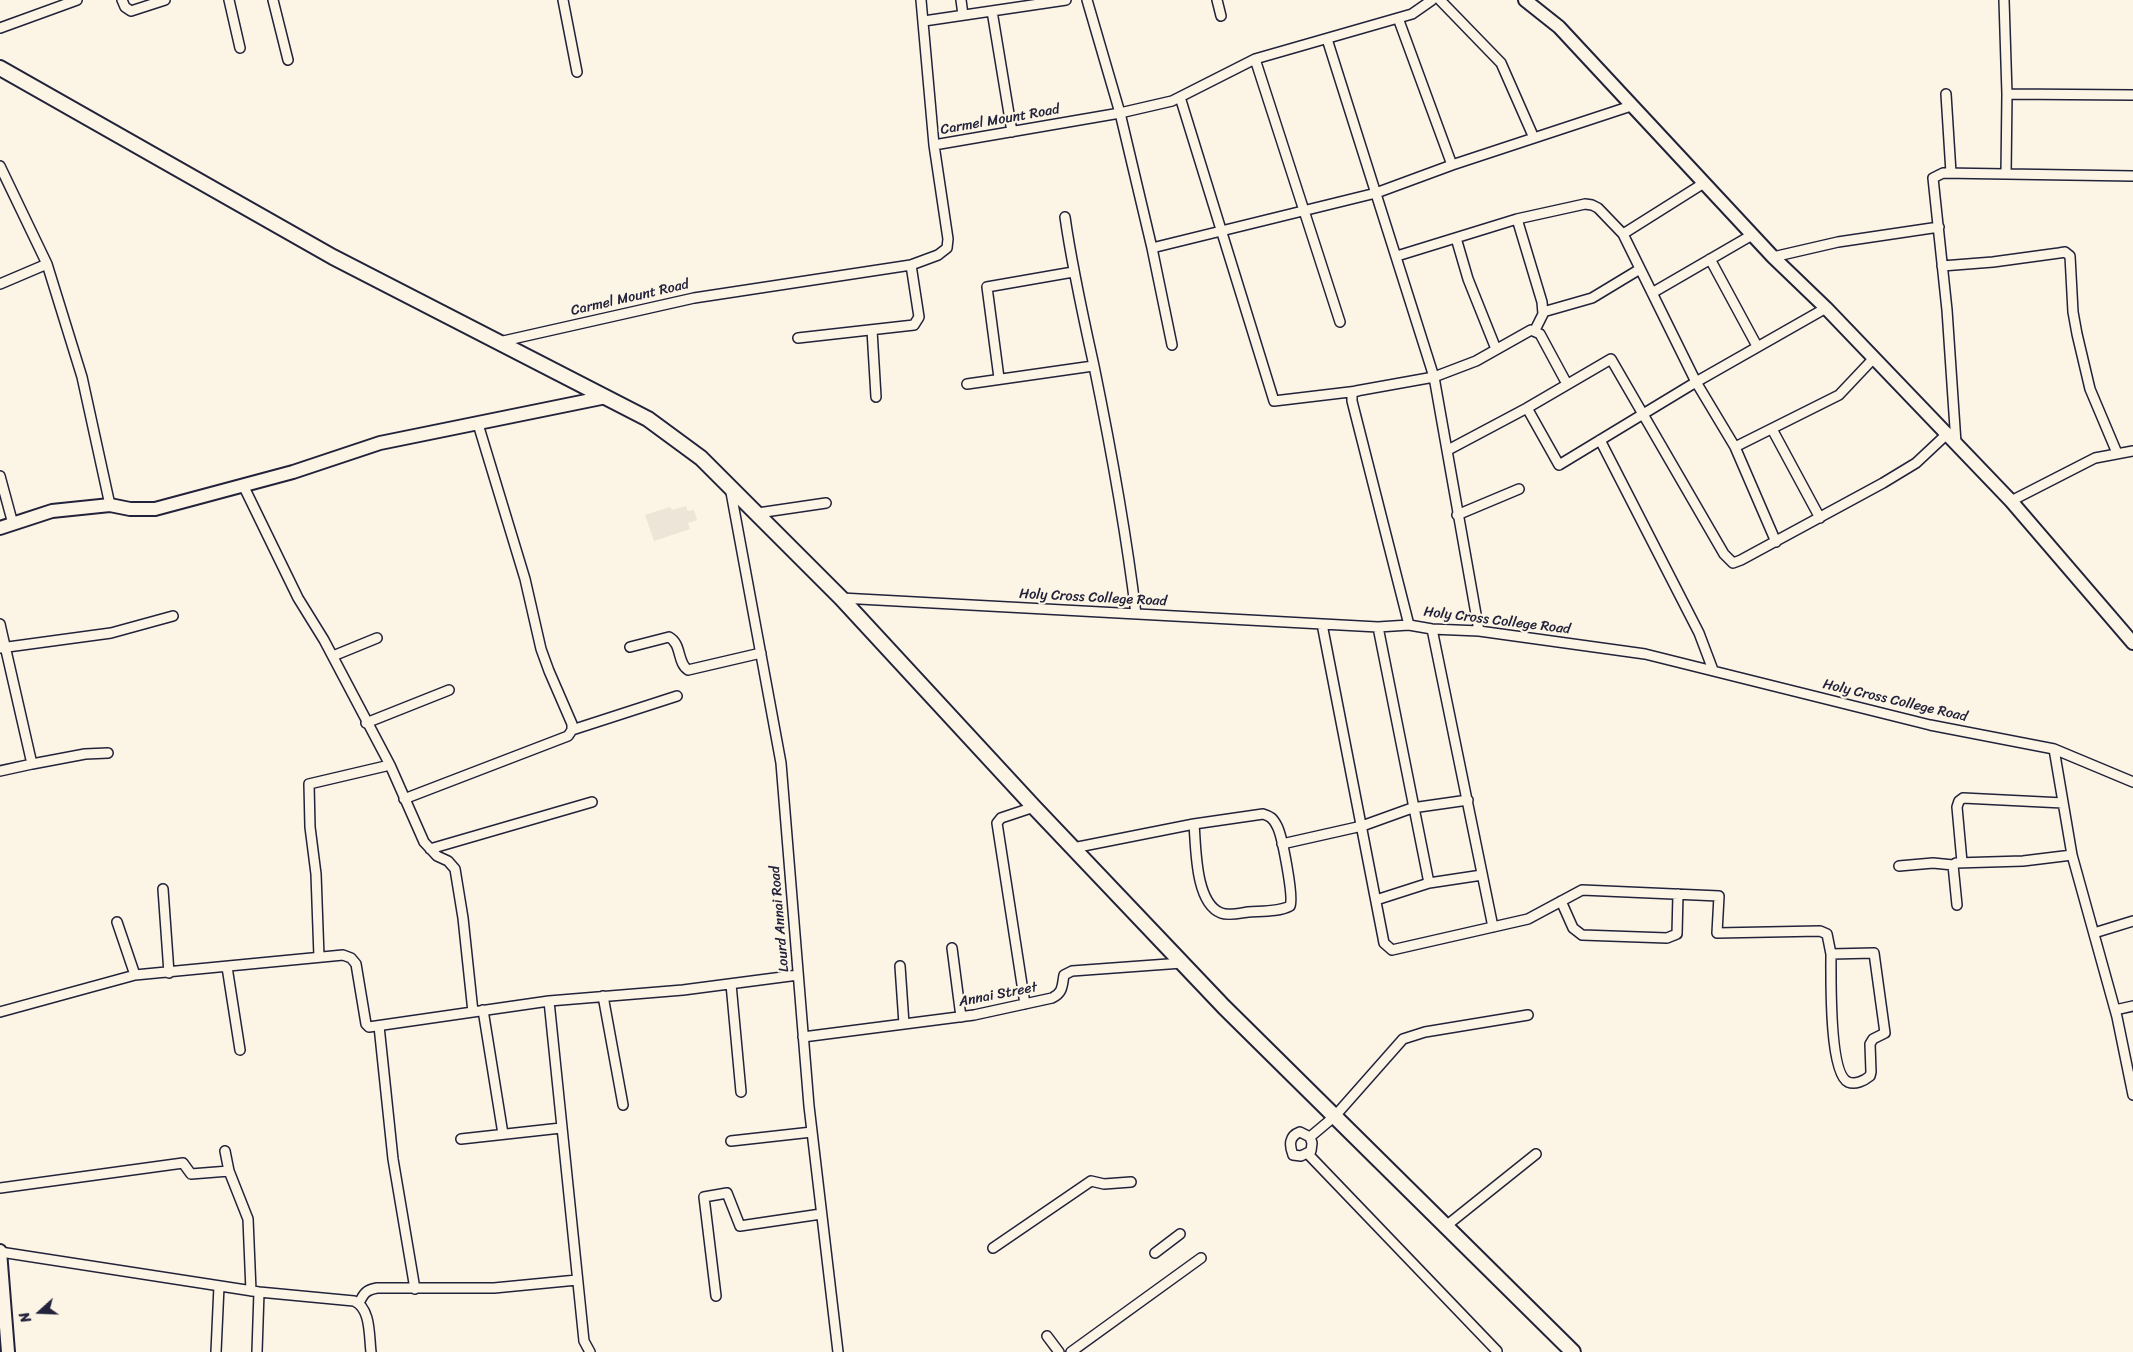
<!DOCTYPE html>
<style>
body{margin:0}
#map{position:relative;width:2133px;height:1352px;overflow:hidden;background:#fcf5e5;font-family:Sriracha,sans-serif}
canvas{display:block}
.north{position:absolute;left:15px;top:1287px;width:50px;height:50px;-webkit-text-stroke:4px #fcf5e5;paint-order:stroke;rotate:250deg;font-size:14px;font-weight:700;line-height:20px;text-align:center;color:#22223b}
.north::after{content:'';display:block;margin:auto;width:18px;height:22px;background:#22223b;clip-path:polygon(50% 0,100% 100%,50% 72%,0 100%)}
</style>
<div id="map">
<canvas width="2133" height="1352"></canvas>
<div class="north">N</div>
</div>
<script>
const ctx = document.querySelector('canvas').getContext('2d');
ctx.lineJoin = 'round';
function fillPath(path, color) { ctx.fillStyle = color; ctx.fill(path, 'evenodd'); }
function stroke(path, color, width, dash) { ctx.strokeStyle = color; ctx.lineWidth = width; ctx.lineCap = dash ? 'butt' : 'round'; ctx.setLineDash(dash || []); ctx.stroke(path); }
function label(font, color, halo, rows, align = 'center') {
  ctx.font = font + ' Sriracha,sans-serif'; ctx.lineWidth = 4.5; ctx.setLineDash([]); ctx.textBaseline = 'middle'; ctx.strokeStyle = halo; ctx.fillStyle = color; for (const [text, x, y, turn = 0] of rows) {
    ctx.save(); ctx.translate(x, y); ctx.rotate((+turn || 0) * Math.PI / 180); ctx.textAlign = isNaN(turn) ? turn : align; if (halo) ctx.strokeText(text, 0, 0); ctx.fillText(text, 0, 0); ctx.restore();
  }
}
fillPath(new Path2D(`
 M686,506L688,511L694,510L697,520L688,523L690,529L654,541L645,515L670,507L672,510Z`), '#ece5d8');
const street = new Path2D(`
 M122,0L125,7L131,11L165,0
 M229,0L240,48
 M273,0L288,60
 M563,0L577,72
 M921,0L934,145
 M961,0L963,15
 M1087,0L1120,113L1152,248L1172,345
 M1217,0L1221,16
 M1440,0L1501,63L1534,138
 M992,11L1012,132
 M1398,18L1452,165
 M924,21L1066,0
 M0,28L77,0
 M1327,39L1434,377L1479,631
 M1255,59L1340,322
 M1946,94L1951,173
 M2007,94L2133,95
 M1180,97L1274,401L1358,391
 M0,166L47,264L82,377L110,505
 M2006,174L2133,176
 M1065,217C1072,267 1083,316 1094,366C1111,449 1126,531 1136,614
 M1517,219L1542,302L1543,314L1535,330
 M1623,234L1704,183
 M1456,238L1468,279L1496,349
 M1152,248L1376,193L1452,165L1631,106
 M1397,256L1517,219L1585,204L1592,205L1598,208L1623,234L1696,382L1735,447L1839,395L1873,359
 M1773,257L1838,242L1939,227
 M1710,259L1757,346
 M1942,266L1993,262L2059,253L2065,252L2070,256L2073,312L2077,334L2090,389L2117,453
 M0,284L47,264
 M1652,293L1752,235
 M1543,312L1592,298L1640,269
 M872,330L876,397
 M798,338L914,325L919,317L911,265
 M499,342L694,298L911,265L938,255L947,248L948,239L934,145L1120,113L1172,101L1255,59L1412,14L1432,0
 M999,378L987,287L1073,272
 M967,384L1093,366
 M1527,408L1559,465L1696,382L1826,308
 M1772,429L1820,518
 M1600,440L1699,633L1713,670
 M1956,443L1947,310L1933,178L1943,173L2006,174L2007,94L2004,0
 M1735,447L1776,542
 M1448,450L1527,408L1611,359L1724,554L1733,563L1741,560L1883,483L1916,463L1948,433
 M0,476L13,524
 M243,485L298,598L324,640L390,765L424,842L437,856L448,861L455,869L463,918L473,1012
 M730,487L781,763L809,1106L838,1352
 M2011,501L2095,458L2133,451
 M758,513L826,503
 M1457,515L1519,489
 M841,598L1378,627L1409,625L1432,629L1479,631L1645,654L1930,725L2054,749L2133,782
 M0,624L32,764L0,771
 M1322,624L1384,943L1392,950L1528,919L1582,890L1719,896L1717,933L1820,931L1827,934L1831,954L1874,953L1885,1033L1873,1039L1870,1044L1871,1072L1870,1076C1864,1081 1855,1085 1848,1082C1829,1073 1831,975 1831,954
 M1409,625L1352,401V394L1356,391L1434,377L1476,361L1531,330L1540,334L1567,384
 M1378,627L1429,883
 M1432,629L1493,927
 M630,647L669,637C682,644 677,663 688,670L761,653
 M0,648L111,633L173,616
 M333,656L377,638
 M366,723L449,690
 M572,730L677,696
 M2054,749L2072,855L2117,1017L2133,1095
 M32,764L85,754L108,753
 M404,799L568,736L572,730V724L549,671L541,649L525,579L478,424
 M1282,844L1362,826L1412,808L1468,800
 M1073,848L1194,824L1263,814C1270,816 1273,818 1277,826C1282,835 1294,897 1290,906C1279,912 1261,911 1248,912C1241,913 1228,916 1221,913C1195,903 1196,847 1194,824
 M430,849L592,802
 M1962,862L1957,807L1959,801L1963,798L2063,803
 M1899,866L1933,863L1953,865
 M163,889L169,973
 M1376,900L1429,883L1482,875
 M1561,901L1573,928L1582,935L1667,938L1677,934L1678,894
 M1957,905L1953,865L1956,863L2023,861L2072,855
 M117,922L135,975
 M2094,933L2133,921
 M952,948L961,1017
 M319,957L316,874L310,827L309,784L390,765
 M900,966L904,1024
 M227,967L240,1050
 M731,984L741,1092
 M603,996L623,1105
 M549,1001L584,1341L590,1352
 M1025,1004L997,823L1001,818L1034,807
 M483,1010L503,1134
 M2115,1010L2133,1006
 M0,1012L135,975L343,955L351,958L356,964L366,1024L369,1027L549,1001L683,990L798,975
 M379,1026L393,1159L415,1289
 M803,1037L974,1015L1052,998C1063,993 1062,986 1064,975L1072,971L1182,963
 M1300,1132L1310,1137L1312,1143L1311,1151L1301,1156L1293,1155C1289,1145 1289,1136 1300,1132Z
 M1310,1137L1335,1116L1403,1039L1425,1032L1528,1015
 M461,1139L561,1128
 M731,1141L812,1132
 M225,1151L229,1171L248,1219L251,1291
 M1308,1154L1497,1351
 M0,1188L183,1163L191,1174L229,1171
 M1446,1226L1536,1154
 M993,1248L1091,1181L1104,1184L1131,1182
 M0,1252L259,1292L354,1301C371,1308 369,1336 371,1352
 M1155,1253L1180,1234
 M716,1296L704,1197L727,1193L740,1226L821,1214
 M359,1303C364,1293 366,1290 377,1288H494L577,1280
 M1047,1336L1059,1352
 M216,1352L219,1286
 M257,1352L259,1292
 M1071,1352L1201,1258`);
const secondary = new Path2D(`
 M1525,0L1559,27L1773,257L1826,308L2011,501L2133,643
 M0,528L52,511L110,505L130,509H155L293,472L380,443L606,397
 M0,1251L8,1352`);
const primary = new Path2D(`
 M0,68L333,257L648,419L701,458L841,598L1034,807L1224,1007L1573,1352`);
stroke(street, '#22223b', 12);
stroke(secondary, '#22223b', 16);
stroke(primary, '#22223b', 18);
stroke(street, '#fcf5e5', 9);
stroke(secondary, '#fcf5e5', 12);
stroke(primary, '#fcf5e5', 14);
label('14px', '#22223b', '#fcf5e5', [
 ["Carmel Mount Road",1000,120,-10],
 ["Carmel Mount Road",630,298,-13],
 ["Holy Cross College Road",1093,598,3],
 ["Holy Cross College Road",1497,621,7],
 ["Holy Cross College Road",1895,701,13],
 ["Lourd Annai Road",780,919,-95],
 ["Annai Street",998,995,-11]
]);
</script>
